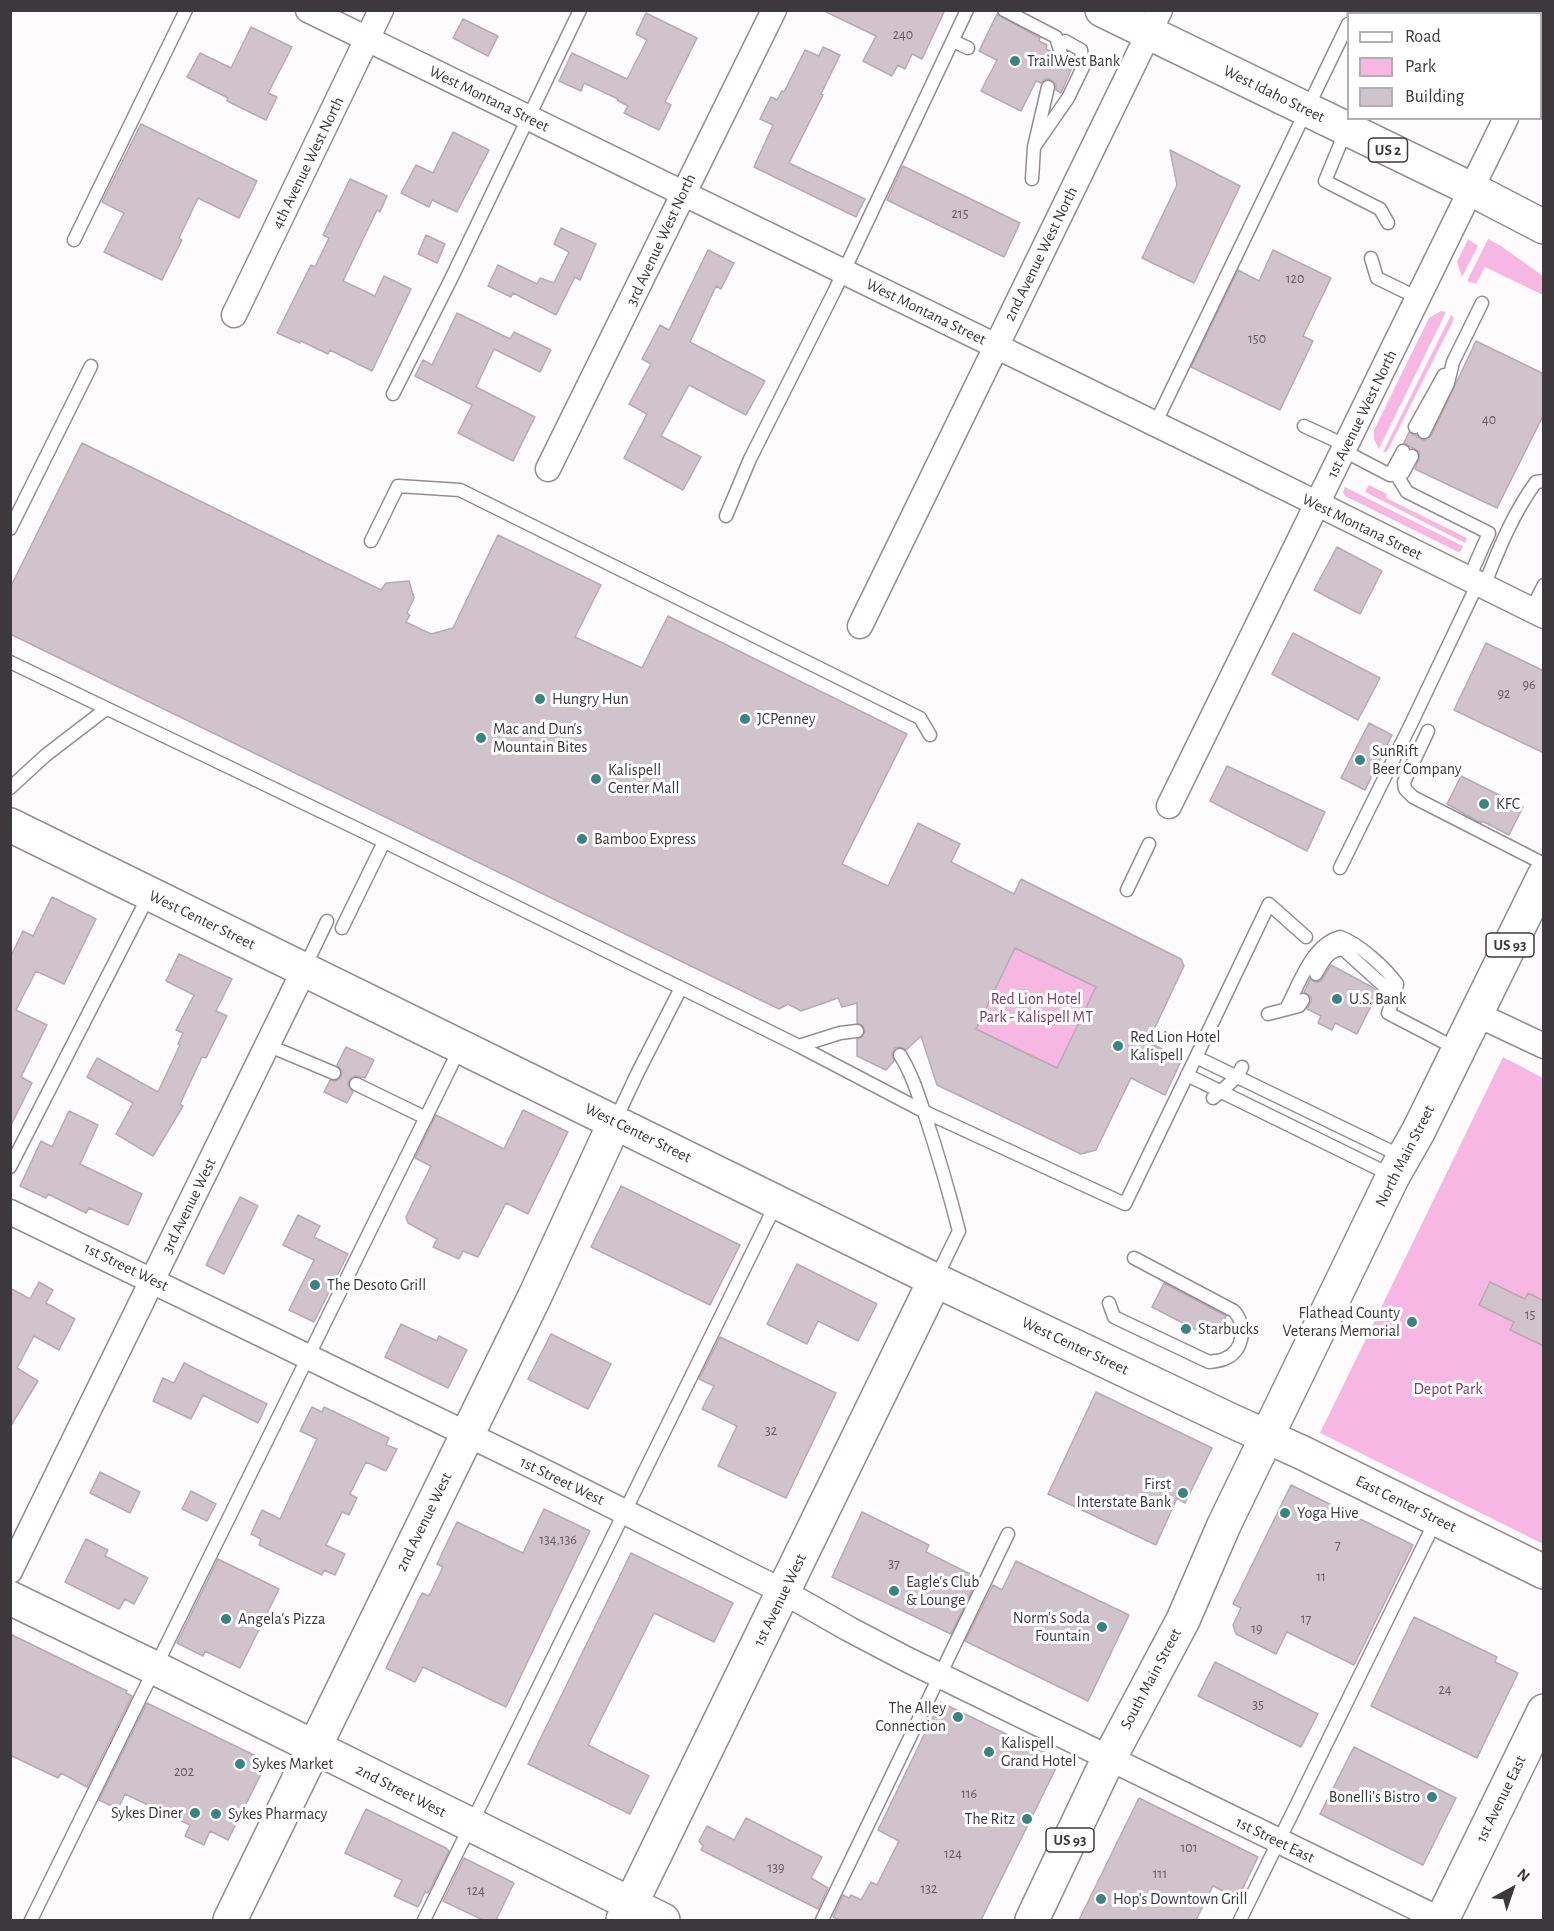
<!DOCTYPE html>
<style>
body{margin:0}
#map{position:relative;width:1554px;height:1931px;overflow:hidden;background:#fefbfd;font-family:"Alegreya Sans",sans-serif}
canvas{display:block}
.frame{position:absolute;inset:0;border:12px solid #3d383b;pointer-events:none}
.legend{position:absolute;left:1347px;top:12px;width:195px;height:108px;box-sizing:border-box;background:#fff;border:2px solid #b1afb1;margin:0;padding:8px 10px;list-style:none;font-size:18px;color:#3d383b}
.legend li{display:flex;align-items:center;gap:12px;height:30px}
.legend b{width:30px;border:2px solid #b1afb1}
.north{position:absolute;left:1482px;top:1859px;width:60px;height:60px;-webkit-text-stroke:4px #fff;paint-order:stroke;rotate:40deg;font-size:16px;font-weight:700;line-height:24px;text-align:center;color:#3d383b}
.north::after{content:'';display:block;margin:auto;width:21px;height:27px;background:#3d383b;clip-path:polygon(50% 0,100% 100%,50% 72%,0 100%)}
</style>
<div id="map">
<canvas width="1554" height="1931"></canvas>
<div class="frame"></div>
<ul class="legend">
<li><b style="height:8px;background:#fff"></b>Road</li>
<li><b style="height:16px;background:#f6b8e2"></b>Park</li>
<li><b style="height:16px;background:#d0c3cb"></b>Building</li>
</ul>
<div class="north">N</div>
</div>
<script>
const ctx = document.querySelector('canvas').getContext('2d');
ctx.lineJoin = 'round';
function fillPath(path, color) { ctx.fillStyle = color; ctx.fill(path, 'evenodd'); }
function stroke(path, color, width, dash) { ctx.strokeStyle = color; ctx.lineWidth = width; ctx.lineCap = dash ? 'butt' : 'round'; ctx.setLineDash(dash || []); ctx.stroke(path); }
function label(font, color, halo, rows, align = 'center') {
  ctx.font = font + ' "Alegreya Sans",sans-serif'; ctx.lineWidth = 6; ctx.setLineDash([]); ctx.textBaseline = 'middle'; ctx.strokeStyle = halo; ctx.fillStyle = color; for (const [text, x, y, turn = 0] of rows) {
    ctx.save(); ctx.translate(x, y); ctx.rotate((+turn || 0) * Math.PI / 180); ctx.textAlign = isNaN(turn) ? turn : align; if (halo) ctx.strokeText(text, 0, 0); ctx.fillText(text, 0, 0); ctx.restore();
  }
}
fillPath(new Path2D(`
 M1468,239L1478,246L1462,277L1457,262Z
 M1488,239L1501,246L1543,276V295L1485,267L1476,284L1467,281Z
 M1441,311L1446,312L1379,449L1374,439V430L1429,318Z
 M1451,315L1454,318L1452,323L1389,448L1386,452H1383Z
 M1369,485L1387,494L1386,498L1465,537L1467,539L1465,543L1365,492Z
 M1345,487L1463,546L1461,551L1458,552L1345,496L1343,492Z
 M1015,948L1096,987L1057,1068L976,1029Z
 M1503,1057L1543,1078V1544L1320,1433Z`), '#f6b8e2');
const building = new Path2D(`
 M822,10H945L922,59L912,54L905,69L898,65L892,76L863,61L876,36Z
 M646,13L697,38L665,102L671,105L659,130L624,113L628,106L617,100L618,99L584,83L581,91L559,81L572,53L627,79L647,40L636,34Z
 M997,14L1040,38L1039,41L1047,45L1046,49L1052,52L1057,63L1064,65L1069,60L1074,63L1061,93L1056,90V84L1050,79H1045L1041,83L1036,81L1021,111L981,91L997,60L979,51Z
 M463,19L498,36L488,56L453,38Z
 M251,27L292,47L268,93L277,97L266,120L227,101L228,98L187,77L200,53L231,68Z
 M823,47L840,55L821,94L823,95L789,163L865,199L856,217L754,167L773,125L760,119L771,97L777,100L782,91L784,92L805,50L819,56Z
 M141,124L257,181L239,218L198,198L179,238L182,240L162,280L104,252L124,213L102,202Z
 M453,132L489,150L457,212L432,200L429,207L401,193L416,165L433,173Z
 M1170,150L1240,186L1194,283L1142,258L1177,185Z
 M903,166L1020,223L1004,257L887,200Z
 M350,179L387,196L380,212L377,210L343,281L375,296L384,276L411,289L372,371L330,350L328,354L301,341L300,343L277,333L311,265L315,267L329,238L323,235Z
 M561,228L596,244L580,280L575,277L556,315L513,293L511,297L488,286L498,265L537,284L540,278L554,283L569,252L554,244Z
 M426,235L445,244L437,263L418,254Z
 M708,250L734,263L721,289L716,286L690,342L765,381L746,415L689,385L661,436L701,457L683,490L624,458L647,414L629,404L651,364L642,359L660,325L669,330Z
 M1273,250L1331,278L1303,336L1313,341L1280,410L1191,367L1238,270L1259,281Z
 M457,313L510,339L514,332L551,350L540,372L494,349L476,387L535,417L513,461L458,433L472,405L415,376L423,360L432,365Z
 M1476,341L1544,374V414L1497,508L1415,469L1419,459V452L1404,443L1409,432L1424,440L1431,436Z
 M82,443L381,590L386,583L409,581L414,598L407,613L410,615L406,622L431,634L453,628L498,535L601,585L575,637L642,668L668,616L907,734L842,864L888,886L918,823L960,844L951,862L1014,894L1021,879L1181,959L1184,966L1148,1042L1182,1059L1165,1095L1131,1078L1096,1150L1081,1154L937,1085L921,1036L906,1050L901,1047L895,1048L892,1054L894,1061L886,1070L857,1056V1039L862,1037L865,1031L863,1026L857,1023V1003L842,1007L838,998L801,1011L788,1004L779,1009L10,634V588ZM1015,948L1096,987L1057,1068L976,1029Z
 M1337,547L1382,571L1360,614L1314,590Z
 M1293,633L1380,678L1358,720L1272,674Z
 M1486,643L1544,671V753L1454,710Z
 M1369,723L1392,735L1365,790L1341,778Z
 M1227,766L1325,812L1307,851L1210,801Z
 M1461,776L1523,807L1509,835L1482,821L1481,823L1447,804Z
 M52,897L96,919L64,984L36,971L16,1010L47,1025L21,1077L32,1083L10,1127V958L23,931L33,936Z
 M179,954L232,979L216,1011L227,1016L206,1058L202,1057L180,1104L183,1106L153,1156L116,1134L133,1103L87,1077L97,1058L158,1092L180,1045L178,1044L183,1033L176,1030L194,995L166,981Z
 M1331,965L1372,987L1378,992L1357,1034L1335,1023L1332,1030L1318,1023L1321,1016L1307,1009L1311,1001V997L1304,992L1310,979L1316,982L1321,981Z
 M346,1047L374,1060L365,1078L355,1076L349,1080L348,1085L353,1092L347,1103L324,1092L330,1080L336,1081L341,1077L342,1071L337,1065Z
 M523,1110L568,1132L528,1214L506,1203L478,1257L463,1251L459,1259L433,1247L437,1239L408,1223L406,1217L431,1166L415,1158L436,1115L504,1149Z
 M69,1111L98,1125L80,1164L142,1194L128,1225L89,1208L86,1213L48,1194L46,1198L20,1186L41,1141L52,1147Z
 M621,1186L740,1245L710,1305L591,1247Z
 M240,1197L258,1206L224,1274L206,1265Z
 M298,1215L320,1226L314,1237L348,1254L314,1322L289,1310L314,1260L283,1245Z
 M797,1264L877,1304L858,1341L818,1321L807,1344L767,1324Z
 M39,1282L53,1290L46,1303L75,1319L59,1350L34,1336L17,1368L38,1381L10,1427V1288L30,1299Z
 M1490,1282L1525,1299L1528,1293L1544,1301V1346L1510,1330L1514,1322L1479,1305Z
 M1164,1283L1226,1316L1216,1337L1200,1329L1198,1331L1152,1307Z
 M401,1324L437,1341L439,1336L467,1350L448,1388L385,1357Z
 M551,1334L611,1364L588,1409L528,1379Z
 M720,1337L836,1393L786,1498L718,1466L737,1426L702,1409L714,1386L699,1379Z
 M184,1363L267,1404L258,1423L203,1395L191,1419L153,1401L163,1378L174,1383Z
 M1096,1392L1212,1448L1185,1503L1177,1498L1156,1545L1048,1494Z
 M312,1407L322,1412L324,1407L389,1438L386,1445L397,1449L386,1471L366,1462L350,1494L357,1498L349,1515L342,1512L326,1545L345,1554L335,1575L324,1570L322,1575L259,1545L261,1539L251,1534L262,1510L280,1519L317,1439L300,1431Z
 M100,1472L140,1492L130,1513L90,1493Z
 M1291,1485L1413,1545L1354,1665L1287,1632L1276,1654L1236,1634L1233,1625L1241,1608L1233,1604Z
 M191,1491L216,1504L207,1521L182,1509Z
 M544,1509L590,1531L506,1707L423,1667L415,1682L386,1668L422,1593L429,1596L443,1567L437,1564L457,1522L523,1553Z
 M862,1512L929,1545L926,1552L978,1578L951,1634L832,1577Z
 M86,1539L108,1550L105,1556L148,1578L134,1604L125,1599L119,1609L65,1582Z
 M631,1553L733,1603L714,1642L654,1613L588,1745L649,1776L630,1814L528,1764Z
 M218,1559L279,1589L240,1668L205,1651L203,1656L177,1643Z
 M1016,1561L1129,1615L1088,1701L965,1641L993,1585L1002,1590Z
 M1414,1617L1497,1657L1495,1662L1518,1673L1477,1758L1371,1706Z
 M10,1634L127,1691L126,1693L132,1696L87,1787L61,1773L58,1778L10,1755Z
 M1215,1662L1318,1714L1301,1747L1198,1696Z
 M940,1702L1060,1760L981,1920H840L833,1917L843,1895L849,1898L851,1895L861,1900L871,1882L877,1885L899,1841L878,1830Z
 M147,1703L260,1758L263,1770L228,1840L210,1831L204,1845L185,1836L190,1825L125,1794L118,1809L99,1800Z
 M1354,1747L1456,1798L1423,1865L1320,1814Z
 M1139,1798L1258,1857L1238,1898L1213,1886L1196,1920H1079Z
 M366,1809L446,1848L449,1851L428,1893L425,1892L418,1907L394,1896L402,1880L345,1853Z
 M746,1818L822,1857L811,1878L828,1888L818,1909L701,1850L703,1846L699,1841L707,1826L734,1840Z
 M464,1858L514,1883L496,1920H483L443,1901Z`);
fillPath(building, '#d0c3cb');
stroke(building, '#b7aab3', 1.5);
const lane = new Path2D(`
 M1004,10L1056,37L1062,57
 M1354,14L1355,10
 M953,41L968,48
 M1346,130L1325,181L1380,209L1388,223
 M1034,147L1068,98L1083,67L1081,50L1065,41
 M1032,179L1034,147L1048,87
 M74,240L186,10
 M1371,258L1377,278L1418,298
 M393,394L451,279L580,10
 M1155,424L1348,24
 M1304,426L1347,446
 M1415,427L1444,375
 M1424,432L1448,383L1453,362L1482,303
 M1344,451L1390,475L1403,473L1412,456
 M1396,474L1407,492L1489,533L1469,578
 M1390,475L1403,451
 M726,516L750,459L834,292L967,10
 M10,529L91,366
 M371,541L398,486L460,490L920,718L930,735
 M1484,586C1498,551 1513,513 1536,482L1544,481
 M1531,610L1544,585
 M10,662L389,844L799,1046L923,1111L1125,1204L1196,1057
 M1428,731L1404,782L1405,789L1413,797L1544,864
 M10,788L46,755L106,709
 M1340,868L1412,722L1478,583
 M1127,890L1149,844
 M342,928L384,842
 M1306,937L1269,904L1196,1057L1403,1157
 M304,969L327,921
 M1316,974C1322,963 1330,947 1344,950L1395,996
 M1286,1009C1299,985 1311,945 1340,937C1358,943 1386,968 1397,984L1395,996L1388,1013L1457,1049
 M1268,1014L1299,1006L1303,1000
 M267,1045L334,1073
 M799,1046L840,1033L857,1031
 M900,1055C912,1074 918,1094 925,1115C938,1154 949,1192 959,1231L936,1278
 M1187,1075L1391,1175
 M356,1084L426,1118
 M1213,1098L1237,1077L1242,1067
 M615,1121L637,1074L681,988
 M10,1167L149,895
 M1109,1303L1114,1317L1209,1362C1214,1361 1220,1361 1224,1359C1244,1352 1247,1325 1234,1311L1134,1258
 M31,1920L460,1048
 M424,1920L776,1204
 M822,1920L1008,1534
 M1240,1920L1436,1520`);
const street = new Path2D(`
 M308,10L1221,456L1544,616
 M1540,48L1544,42
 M234,315L381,10
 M548,469L774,10
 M860,626L1160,10
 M1169,806L1506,118
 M1476,1014L1544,1046
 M10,1212L551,1475L784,1592L849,1629L906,1659L1441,1920
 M10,1571L304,970`);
const secondary = new Path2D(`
 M10,825L935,1280L1232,1421L1303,1453L1544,1572
 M10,1598L155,1668L663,1920
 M230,1920L535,1296L615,1122
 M623,1920L935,1280
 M1442,1920L1544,1711`);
const primary = new Path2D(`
 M1032,1920L1101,1774L1183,1620L1224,1525L1393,1176L1418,1132L1544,876`);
const highway = new Path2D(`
 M1102,10L1471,189L1544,227`);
stroke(lane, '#978b93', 15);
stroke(street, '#978b93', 27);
stroke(secondary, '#978b93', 36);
stroke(primary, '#978b93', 36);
stroke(highway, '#978b93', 36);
stroke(lane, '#fff', 12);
stroke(street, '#fff', 24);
stroke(secondary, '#fff', 33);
stroke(primary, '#fff', 33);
stroke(highway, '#fff', 33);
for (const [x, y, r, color] of [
 [1015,61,6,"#3a8383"],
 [540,699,6,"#3a8383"],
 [745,719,6,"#3a8383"],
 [481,738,6,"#3a8383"],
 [1360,760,6,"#3a8383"],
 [596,779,6,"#3a8383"],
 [1484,804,6,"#3a8383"],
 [582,839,6,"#3a8383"],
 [1337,999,6,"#3a8383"],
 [1118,1046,6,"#3a8383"],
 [315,1285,6,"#3a8383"],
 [1412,1322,6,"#3a8383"],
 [1186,1329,6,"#3a8383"],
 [1183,1493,6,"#3a8383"],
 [1285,1513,6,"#3a8383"],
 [894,1591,6,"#3a8383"],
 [226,1619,6,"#3a8383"],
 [1102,1627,6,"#3a8383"],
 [958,1717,6,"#3a8383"],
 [989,1752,6,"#3a8383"],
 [240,1764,6,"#3a8383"],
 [1432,1797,6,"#3a8383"],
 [195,1813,6,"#3a8383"],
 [216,1814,6,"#3a8383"],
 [1027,1819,6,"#3a8383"],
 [1101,1899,6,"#3a8383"]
]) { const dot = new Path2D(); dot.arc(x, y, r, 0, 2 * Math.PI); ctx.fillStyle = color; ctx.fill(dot); stroke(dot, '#fff', 2); }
label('14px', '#625b5f', null, [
 ["240",903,35],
 ["215",960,214],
 ["120",1295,279],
 ["150",1257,339],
 ["40",1489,420],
 ["96",1529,685],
 ["92",1504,694],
 ["15",1530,1315],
 ["32",771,1431],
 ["134,136",558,1540],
 ["7",1338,1545],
 ["37",894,1564],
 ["11",1321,1577],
 ["17",1306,1619],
 ["19",1257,1629],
 ["24",1445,1690],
 ["35",1258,1705],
 ["202",184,1772],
 ["116",969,1794],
 ["101",1189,1848],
 ["124",953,1854],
 ["139",776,1868],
 ["111",1160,1874],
 ["132",929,1889],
 ["124",476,1891]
]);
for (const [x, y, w] of [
 [1388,150,39],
 [1510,945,48],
 [1070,1840,48]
]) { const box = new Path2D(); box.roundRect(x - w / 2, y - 12, w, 24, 4.5); ctx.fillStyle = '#fff'; ctx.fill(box); stroke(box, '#3d383b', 1.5); }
label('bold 15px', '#3d383b', null, [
 ["US 2",1388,150],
 ["US 93",1510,945],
 ["US 93",1070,1840]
]);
label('16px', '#3d383b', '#fff', [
 ["TrailWest Bank",1027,61],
 ["Hungry Hun",552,699],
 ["JCPenney",757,719],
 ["Mac and Dun's",493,729],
 ["Mountain Bites",493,747],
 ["SunRift",1372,751],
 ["Beer Company",1372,769],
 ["Kalispell",608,770],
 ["Center Mall",608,788],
 ["KFC",1496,804],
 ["Bamboo Express",594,839],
 ["U.S. Bank",1349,999],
 ["Red Lion Hotel",1130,1037],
 ["Kalispell",1130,1055],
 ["The Desoto Grill",327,1285],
 ["Flathead County",1400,1313,"right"],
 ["Veterans Memorial",1400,1331,"right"],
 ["Starbucks",1198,1329],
 ["First",1171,1484,"right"],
 ["Interstate Bank",1171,1502,"right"],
 ["Yoga Hive",1297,1513],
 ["Eagle's Club",906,1582],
 ["& Lounge",906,1600],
 ["Norm's Soda",1090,1618,"right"],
 ["Fountain",1090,1636,"right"],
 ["Angela's Pizza",238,1619],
 ["The Alley",946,1708,"right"],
 ["Connection",946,1726,"right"],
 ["Kalispell",1001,1743],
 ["Grand Hotel",1001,1761],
 ["Sykes Market",252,1764],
 ["Bonelli's Bistro",1420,1797,"right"],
 ["Sykes Diner",183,1813,"right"],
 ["Sykes Pharmacy",228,1814],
 ["The Ritz",1015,1819,"right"],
 ["Hop's Downtown Grill",1113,1899]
], 'left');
label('16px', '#3d383b', '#fff', [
 ["West Idaho Street",1274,94,26],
 ["West Montana Street",489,99,26],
 ["4th Avenue West North",308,163,-64],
 ["3rd Avenue West North",661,240,-65],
 ["2nd Avenue West North",1041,254,-64],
 ["West Montana Street",926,312,26],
 ["1st Avenue West North",1362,414,-64],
 ["West Montana Street",1362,527,26],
 ["West Center Street",202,920,26],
 ["West Center Street",638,1133,26],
 ["North Main Street",1405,1156,-63],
 ["3rd Avenue West",189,1206,-64],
 ["1st Street West",126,1267,26],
 ["West Center Street",1075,1346,25],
 ["1st Street West",562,1481,26],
 ["East Center Street",1406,1504,26],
 ["2nd Avenue West",424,1522,-64],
 ["1st Avenue West",780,1600,-64],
 ["South Main Street",1151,1679,-62],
 ["2nd Street West",401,1791,27],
 ["1st Avenue East",1501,1799,-64],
 ["1st Street East",1275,1840,26]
]);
label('16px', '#81386f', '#fff', [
 ["Red Lion Hotel",1036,999],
 ["Park - Kalispell MT",1036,1017],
 ["Depot Park",1448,1389]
]);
</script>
